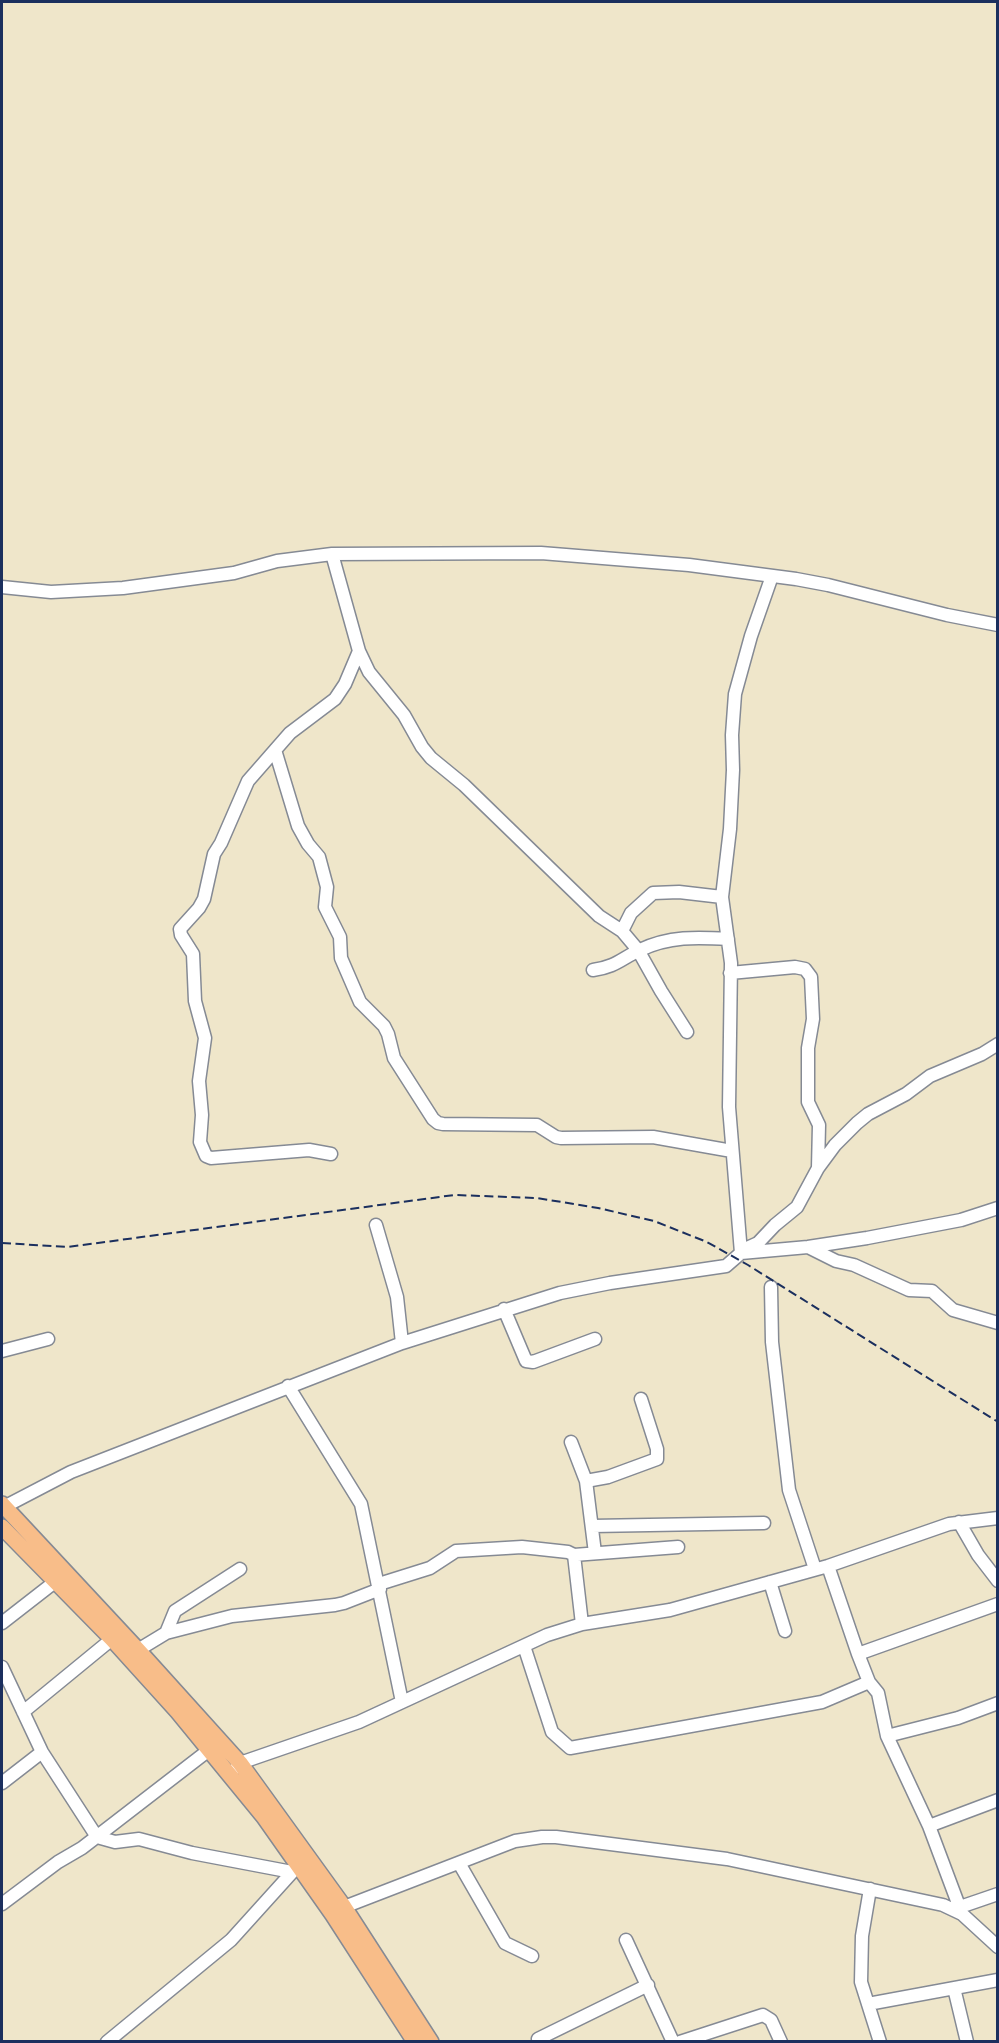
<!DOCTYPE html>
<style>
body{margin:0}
#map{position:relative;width:999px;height:2043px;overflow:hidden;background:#efe6ca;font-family:"IM FELL Great Primer",serif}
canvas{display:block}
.frame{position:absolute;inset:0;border:3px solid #1b2f5e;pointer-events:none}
</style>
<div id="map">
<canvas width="999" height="2043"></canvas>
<div class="frame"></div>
</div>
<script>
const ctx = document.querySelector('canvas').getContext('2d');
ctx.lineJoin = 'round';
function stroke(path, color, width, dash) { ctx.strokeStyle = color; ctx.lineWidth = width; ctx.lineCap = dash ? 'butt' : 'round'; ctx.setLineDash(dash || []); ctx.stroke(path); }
const minor = new Path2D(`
 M332,554L359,651L369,672L404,715L422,747L431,758L464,785L599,916L622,931L638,950L661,991L687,1032
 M2,587L51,592L123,588L234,573L277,561L332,554L541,553L689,565L796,579L828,585L947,615L998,625
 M275,750L298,826L308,844L319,857L327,887L325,907L340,937L341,958L360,1002L384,1026L388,1034L394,1058L433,1119L438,1123L443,1124L537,1125L556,1137L561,1138L653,1137L732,1151
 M622,931L631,913L653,893L679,892L722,897
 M593,970C616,967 622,958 640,950C669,936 697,937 728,939
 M730,973L795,967L805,969L811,977L813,1019L808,1048V1102L819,1125L818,1168
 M331,1154L309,1150L211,1158L206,1156L200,1142L202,1115L199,1081L205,1038L195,1001L193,954L181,935L180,929L199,908L204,899L214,854L221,843L248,781L290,733L335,699L345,684L359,651
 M376,1225L397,1297L402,1343
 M808,1247L836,1261L854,1265L909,1290L932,1291L953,1310L998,1323
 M747,1248L758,1243L775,1225L797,1207L818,1168L835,1145L857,1123L868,1114L906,1094L930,1076L982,1054L998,1044
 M741,1253L729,1107L731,963L722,897L730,829L733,770L732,735L735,694L751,636L772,576
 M771,1287L772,1342L789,1490L815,1569
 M504,1309L526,1361L533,1362L595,1339
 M2,1351L48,1339
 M288,1386L361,1504L402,1702
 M571,1442L586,1481L595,1553
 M586,1481L608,1477L657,1459V1449L641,1399
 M2,1508L71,1472L402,1343L560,1293L610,1283L726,1266L741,1253L808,1247L867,1238L961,1220L998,1208
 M959,1522L978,1555L998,1581
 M592,1526L764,1523
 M574,1555L582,1624
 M828,1566L858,1654L869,1682L878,1693L887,1736L929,1826L962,1914
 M770,1582L785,1631
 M379,1584L430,1568L456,1551L522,1547L568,1552L574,1555L678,1547
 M2,1623L56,1581
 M166,1633L175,1611L240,1569
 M524,1646L552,1732L570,1748L822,1702L869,1682
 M138,1650L166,1633L232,1616L335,1605L344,1603L380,1589
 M858,1654L998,1604
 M2,1667L42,1752L97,1837L115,1842L139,1839L192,1853L292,1872
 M23,1712L112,1639
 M887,1736L958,1718L998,1703
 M236,1768L240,1763L359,1722L547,1635L582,1624L670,1610L828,1566L949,1524L998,1518
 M2,1783L42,1752
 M929,1826L998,1800
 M459,1863L505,1943L532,1956
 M870,1889L862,1936L861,1982L880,2042
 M2,1904L58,1862L82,1848L209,1750
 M344,1907L515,1841L542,1837H556L727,1859L943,1905L962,1914L998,1947
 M960,1907L998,1894
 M626,1940L673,2042
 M954,1988L967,2042
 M868,2004L998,1980
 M538,2039L648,1985
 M107,2042L231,1940L296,1868
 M680,2042L763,2015L771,2020L781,2042`);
const major = new Path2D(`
 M2,1504L138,1650L240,1763L344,1907L431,2042
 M2,1527L112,1639L178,1712L264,1817L333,1915L415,2042`);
stroke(minor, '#858a94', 15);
stroke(major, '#858a94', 18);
stroke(minor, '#fff', 12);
stroke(major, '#f8bd89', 15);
stroke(new Path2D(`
 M2,1243L68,1247L454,1195L537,1198L598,1208L654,1221L707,1242L748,1265L998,1422`), '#1b2f5e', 2, [9, 4.5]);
</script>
